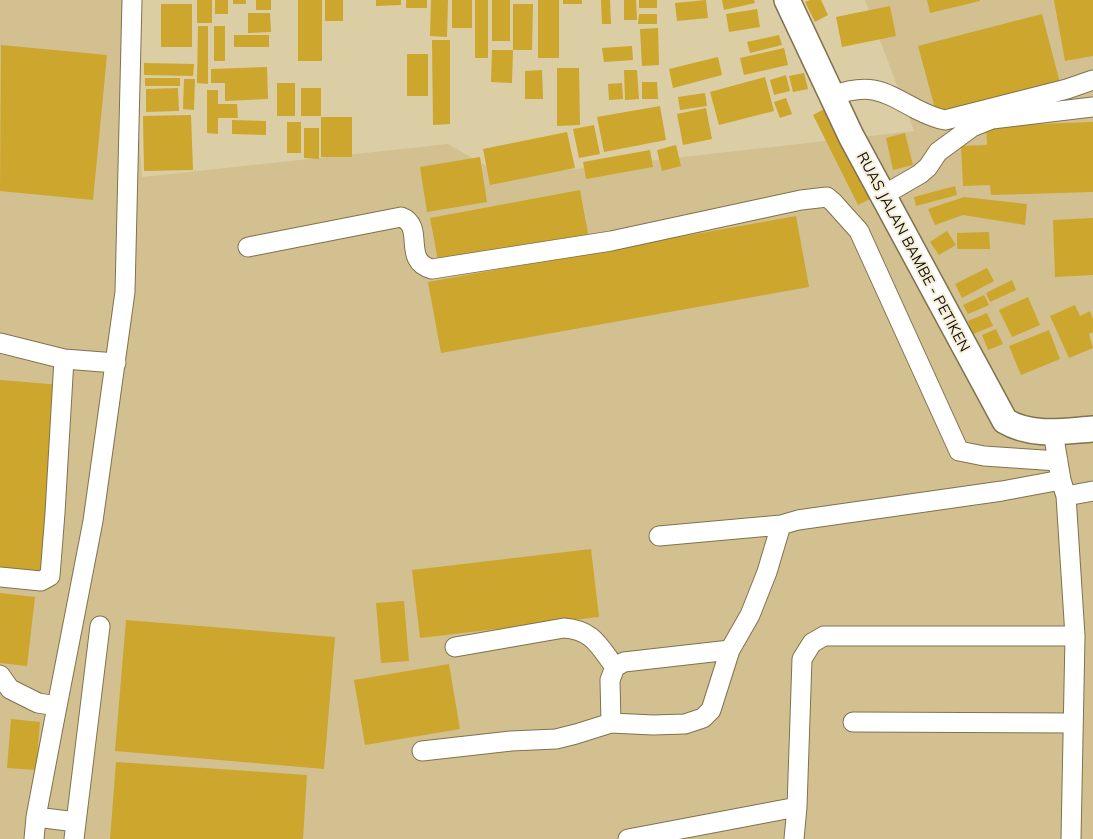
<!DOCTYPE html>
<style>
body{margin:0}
canvas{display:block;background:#dbcda4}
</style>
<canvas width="1093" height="839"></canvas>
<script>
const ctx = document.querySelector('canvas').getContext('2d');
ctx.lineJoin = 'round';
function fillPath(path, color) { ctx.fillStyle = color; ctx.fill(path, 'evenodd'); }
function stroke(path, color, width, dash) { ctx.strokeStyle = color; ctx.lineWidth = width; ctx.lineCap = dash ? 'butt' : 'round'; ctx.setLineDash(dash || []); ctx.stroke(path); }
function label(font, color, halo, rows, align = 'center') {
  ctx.font = font + ' Mulish,sans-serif'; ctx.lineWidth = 4; ctx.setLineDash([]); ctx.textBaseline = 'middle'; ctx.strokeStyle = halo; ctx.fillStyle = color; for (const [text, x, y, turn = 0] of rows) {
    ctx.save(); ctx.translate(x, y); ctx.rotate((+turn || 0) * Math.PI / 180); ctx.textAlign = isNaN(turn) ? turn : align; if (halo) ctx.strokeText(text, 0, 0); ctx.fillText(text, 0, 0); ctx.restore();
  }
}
fillPath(new Path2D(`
 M0,0H129L142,177L448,144L505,177L914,131L865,0H1093V839H0Z`), '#d2c091');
fillPath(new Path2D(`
 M197,0H212V23H197Z
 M215,0H228V14H215Z
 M233,0H246V4H233Z
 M256,0H271V10H256Z
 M298,0H322V61H298Z
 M325,0H343V21H325Z
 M376,0H401V5L376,6Z
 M406,0H427V8H406Z
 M431,0H448L447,37L430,36Z
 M452,0H472V28H452Z
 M475,0H488V58H475Z
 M492,0H510V41H492Z
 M538,0H559V58H538Z
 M563,0H582V4H563Z
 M601,0H610L611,24H602Z
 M624,0H636L637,20H624Z
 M639,0H657V8H639Z
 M706,0L708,18L677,21L675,3Z
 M722,0H754L755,3L724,10Z
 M810,0H821L828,15L815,22L805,2Z
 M927,0H980V1L930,13Z
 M1054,0H1093V56L1065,61Z
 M161,4H192V47H161Z
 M513,4H533L532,50H513Z
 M890,6L896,36L842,47L836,17Z
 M757,9L760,27L729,32L726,14Z
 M248,13H270L271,32L248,33Z
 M639,14H657V24H638Z
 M1042,14L1060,83L937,116L918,46Z
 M198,26H208V84L197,83Z
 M214,26H225V61H214Z
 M658,28L659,65L642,66L640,29Z
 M234,35H269V47H234Z
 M779,35L782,45L750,53L747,42Z
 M432,40H450V124L433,125Z
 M1,45L107,55L93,200L0,191Z
 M632,46L633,60L604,62L602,48Z
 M784,48L788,65L744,75L740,58Z
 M492,50H513L512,83L491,82Z
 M407,54H428V96H407Z
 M718,57L722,75L673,88L669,69Z
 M144,63L194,64L193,76L144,75Z
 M267,67L268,99L225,101V83H211V69Z
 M557,68H579L580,125L557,126Z
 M542,70L543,99H525V71Z
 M624,70H637L639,99L625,100Z
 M804,73L808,89L793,92L789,76Z
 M786,75L790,91L774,95L770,80Z
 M765,77L774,111L719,125L710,92Z
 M145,78H180V86H145Z
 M184,79H195L194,110L183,109Z
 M642,82H657L658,99H642Z
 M277,83H295V116H277Z
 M622,83L623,99L609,100L608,84Z
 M178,88L179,111L146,112V89Z
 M301,88H321V116H301Z
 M207,90H218V104H237L238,118H218V134L207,133Z
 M705,93L707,106L680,110L678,97Z
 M786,98L792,114L780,118L774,102Z
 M660,106L666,140L604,152L597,117Z
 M706,108L712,139L683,145L677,114Z
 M826,108L872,198L858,205L813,115Z
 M191,115L193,170L144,171L143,116Z
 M321,117H352V157H321Z
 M232,120L266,121V135L232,134Z
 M287,122H301V153H287Z
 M1093,122V192L991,195L990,185L963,186L961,146L987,145L986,126Z
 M594,125L600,154L579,158L573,129Z
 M304,128H319V159L304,158Z
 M567,132L575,168L490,185L483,149Z
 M905,133L913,165L893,170L886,138Z
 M676,145L681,166L662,171L657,150Z
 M650,150L653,167L586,179L583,162Z
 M480,157L487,202L427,212L420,167Z
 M955,186L957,195L916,206L914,197Z
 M580,190L589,239L439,266L430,218Z
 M964,197L1027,204L1025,225L963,215L935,225L928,209Z
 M796,216L809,287L441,353L428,282Z
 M1093,218V275L1055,277L1053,220Z
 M947,231L956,245L939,255L930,242Z
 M989,232L990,249H957V233Z
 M987,268L994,281L962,298L955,284Z
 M1012,280L1016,290L990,302L986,293Z
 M984,295L989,305L968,314L963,305Z
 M1028,297L1040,325L1012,337L999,310Z
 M1075,305L1080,316L1090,311L1093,319V332L1089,334L1093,348L1069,358L1050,316Z
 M987,313L993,326L973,334L968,321Z
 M996,329L1003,344L988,350L982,335Z
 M1049,330L1060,359L1021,375L1009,346Z
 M0,380L61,385L44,576L0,573Z
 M591,549L599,617L420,638L412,570Z
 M0,593L35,597L27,666L0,663Z
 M404,601L409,661L381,663L376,603Z
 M126,620L335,637L324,769L115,751Z
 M449,664L460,729L365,745L354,680Z
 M11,719L40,722L36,770L7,768Z
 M116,762L307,775L303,839H110Z`), '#cca62d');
const minor = new Path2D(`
 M832,96C870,82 883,91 916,109C926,114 934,118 945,120L1067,89L1093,80
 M882,196L920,174L928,167L938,152L972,127L992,119L1093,107
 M248,247L401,217C426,226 401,261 432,269L611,241L801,200L827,197L833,202L859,231L959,451L984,456L1058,461
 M0,343L64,359L55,513L50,576L41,581L0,577
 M64,359L116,363
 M1053,432L1061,480L1066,496L1075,636L1071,839
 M1066,496L1093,491
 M659,536L781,525
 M455,647L564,628C593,630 599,646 615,667
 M0,675L10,689L38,703L57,706
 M853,722L1073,723
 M611,723L653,725L685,724L703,718L711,710L730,650
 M422,751L511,741L556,739L576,734L611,723L610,680L615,667L624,662L730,650L750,615L767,572L781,525L798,520L1002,491L1061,480
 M36,817L76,822
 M34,839L36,817L54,722L93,521L125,292L132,0
 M74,839L100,626
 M628,839L797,807L802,659L812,643L824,636H1075
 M794,839L797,807`);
const major = new Path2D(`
 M787,0L851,136L1005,421C1032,437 1063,431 1093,429`);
stroke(minor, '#80724d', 21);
stroke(major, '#80724d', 28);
stroke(minor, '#fff', 19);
stroke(major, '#fff', 25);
label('15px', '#161003', '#f5eeda', [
 ["RUAS JALAN BAMBE - PETIKEN",913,252,62]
]);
</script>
